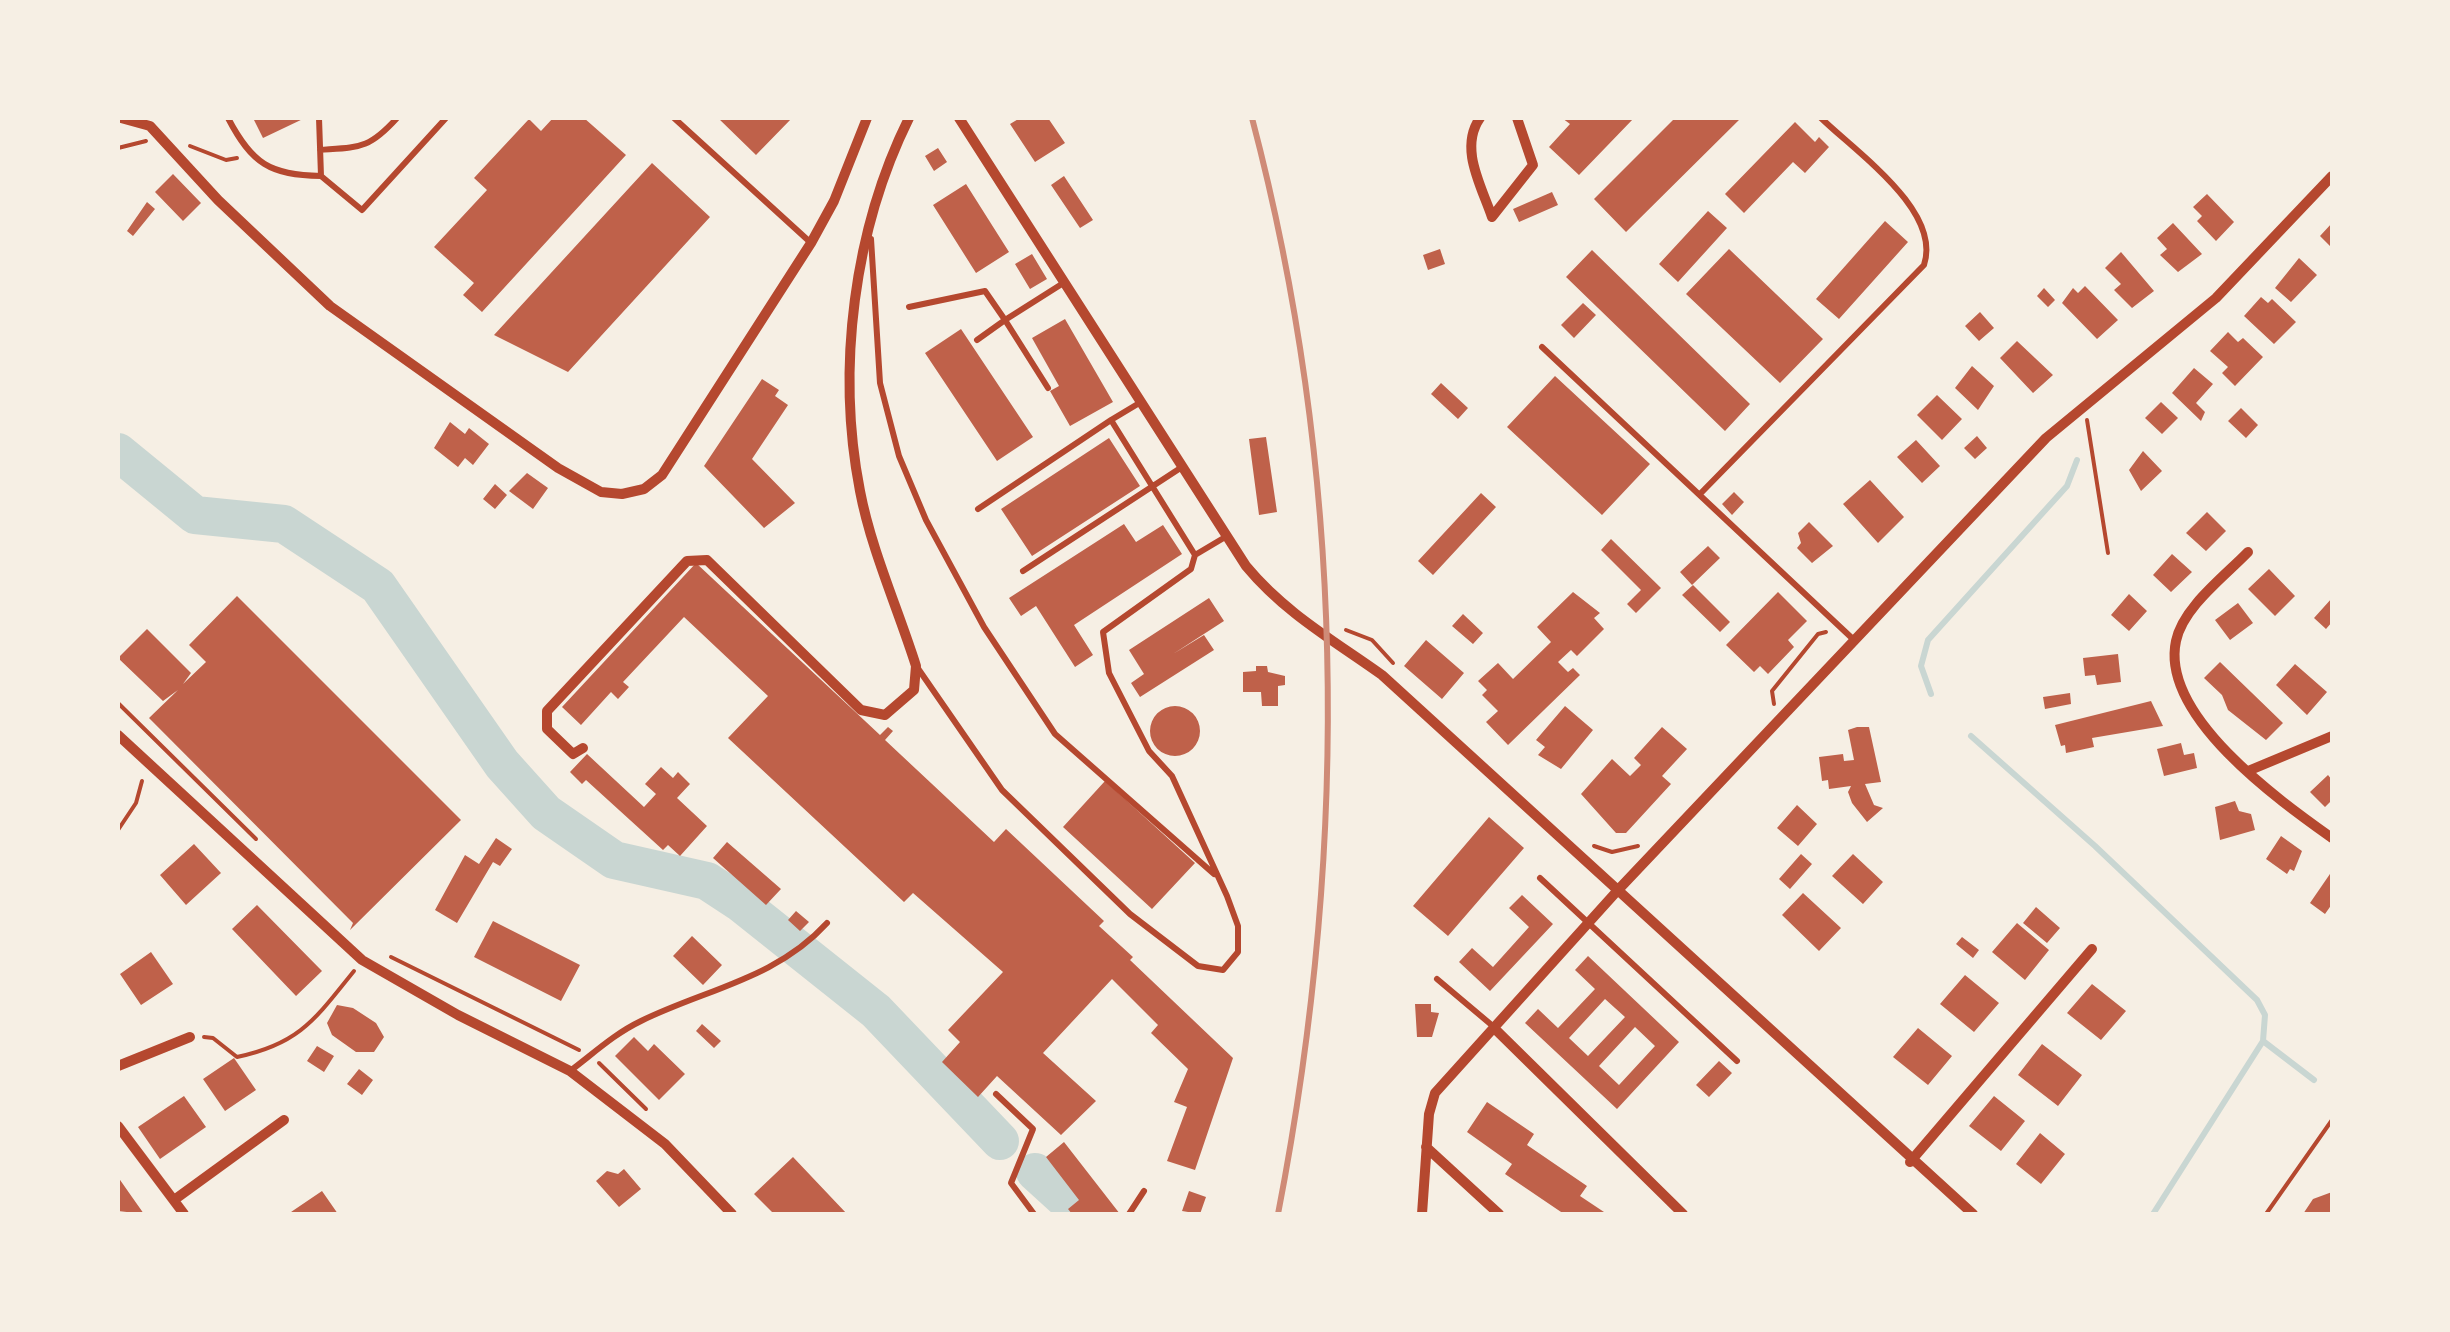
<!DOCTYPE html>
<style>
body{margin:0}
#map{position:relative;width:2450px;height:1332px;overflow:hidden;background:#f6efe4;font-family:Literata,serif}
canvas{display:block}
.frame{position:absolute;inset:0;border:120px solid #f6efe4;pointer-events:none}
</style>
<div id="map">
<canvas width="2450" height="1332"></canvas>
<div class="frame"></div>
</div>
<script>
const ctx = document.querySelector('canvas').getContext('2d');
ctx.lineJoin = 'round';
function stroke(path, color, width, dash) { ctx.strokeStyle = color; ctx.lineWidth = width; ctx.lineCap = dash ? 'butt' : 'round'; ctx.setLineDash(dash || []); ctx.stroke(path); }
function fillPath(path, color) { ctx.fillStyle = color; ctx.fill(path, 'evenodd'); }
stroke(new Path2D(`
 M1931,694L1921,666L1928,640L2067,486L2077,460
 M1971,736L2095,846L2257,1000L2265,1015L2263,1041L2153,1214
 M2263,1041L2314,1080`), '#c9d6d2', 6);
stroke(new Path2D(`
 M118,452L195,515L284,524L378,586L502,764L546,813L614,860L707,881L739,902L876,1011L1000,1141
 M1035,1172L1068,1202`), '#c9d6d2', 38);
fillPath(new Path2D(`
 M253,118H305L263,138Z
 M553,118H584L626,155L482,312L463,295L474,283L434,247L487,190L474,178L529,119L541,131Z
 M718,118H792L756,155Z
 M1020,118H1048L1065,143L1035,162L1010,124Z
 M1562,118H1634L1579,175L1549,147L1570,124Z
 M1675,118H1741L1626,232L1594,199Z
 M1795,122L1815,142L1819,137L1829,147L1805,173L1793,162L1744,213L1725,194Z
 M938,148L947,162L934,171L925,156Z
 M652,163L710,217L568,372L494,335Z
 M173,174L201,203L183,221L155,192Z
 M1064,176L1093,220L1080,228L1051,185Z
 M966,184L1009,252L976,273L933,205Z
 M1552,192L1558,205L1519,222L1513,209Z
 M2207,194L2234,222L2216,241L2197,221L2202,216L2193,207Z
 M147,202L155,209L133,236L127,231Z
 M1708,211L1727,228L1678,282L1659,264Z
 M1885,221L1908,242L1839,319L1816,299Z
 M2173,223L2202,254L2178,272L2160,255L2167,249L2157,238Z
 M2332,223V248L2320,236Z
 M1440,249L1445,264L1428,270L1423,255Z
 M1729,249L1823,339L1780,383L1686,294Z
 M1592,250L1750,404L1725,431L1566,277Z
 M2121,252L2154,291L2132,308L2114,290L2121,284L2105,268Z
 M1032,254L1047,279L1030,289L1015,264Z
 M2299,258L2317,275L2291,302L2275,288Z
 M2085,286L2118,320L2097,339L2062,303L2073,288L2078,293Z
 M2044,288L2055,300L2048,307L2037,296Z
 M2261,297L2268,303L2272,299L2296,322L2274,344L2244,316Z
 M1583,303L1596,315L1574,338L1561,325Z
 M1980,312L1994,328L1979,341L1965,326Z
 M1065,319L1113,402L1070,426L1050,391L1059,386L1032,338Z
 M961,329L1033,437L997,461L925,353Z
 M2228,332L2238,342L2243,338L2263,357L2235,386L2222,373L2228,367L2210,351Z
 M2017,341L2053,375L2033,393L2000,358Z
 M1972,366L1994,386L1978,410L1955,388Z
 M2194,368L2213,384L2196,403L2205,412L2201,421L2172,393Z
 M1555,376L1650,464L1602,515L1507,427Z
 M762,379L779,390L775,396L788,405L752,459L795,503L764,528L704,466Z
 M1441,383L1468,408L1458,419L1431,394Z
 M1937,395L1962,419L1942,440L1917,415Z
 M2161,402L2178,418L2162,434L2145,418Z
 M2241,408L2258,425L2246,438L2228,421Z
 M450,422L465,434L469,428L489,444L473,465L465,458L458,467L434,448Z
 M1977,436L1987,448L1975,459L1964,448Z
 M1266,437L1277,512L1259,515L1249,439Z
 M1109,438L1140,486L1032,556L1001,509Z
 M1916,440L1940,466L1922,483L1897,457Z
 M2143,451L2162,471L2141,491L2129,470Z
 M527,473L548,488L533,509L509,491Z
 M1870,480L1904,517L1878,543L1843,504Z
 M495,484L507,495L495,509L483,499Z
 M1734,492L1744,502L1732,515L1722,504Z
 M1481,493L1496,507L1433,575L1418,561Z
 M2207,512L2226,531L2206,551L2186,533Z
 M1809,522L1833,546L1812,563L1797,548L1801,543L1798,533Z
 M1124,524L1136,542L1163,525L1182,554L1074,625L1093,655L1075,667L1036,606L1021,616L1009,598Z
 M1611,539L1661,588L1636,613L1627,604L1641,590L1601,550Z
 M1708,546L1720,558L1692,585L1680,572Z
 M2172,554L2192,572L2171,592L2153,575Z
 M696,563L880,735L888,727L893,731L885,740L994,842L1006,829L1104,921L1099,926L1133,957L1130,960L1233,1058L1195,1170L1167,1161L1187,1107L1174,1102L1188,1069L1151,1033L1158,1025L1112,979L1043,1053L1096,1101L1061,1135L997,1076L978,1097L942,1062L960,1042L948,1030L1003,972L913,893L904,902L728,738L768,696L684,617L623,682L629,687L618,699L611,692L581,725L562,707Z
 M2269,569L2295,596L2275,616L2248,589Z
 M1693,585L1730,622L1720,632L1682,595Z
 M1573,592L1600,613L1594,618L1604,629L1577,656L1571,650L1558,662L1568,672L1573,668L1580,675L1508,745L1486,722L1498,711L1482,695L1487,690L1478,681L1498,663L1513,679L1551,642L1537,627Z
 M1778,592L1807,621L1788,640L1794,647L1768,674L1760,666L1754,672L1726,645Z
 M2129,594L2147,611L2129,631L2111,615Z
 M237,596L461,820L350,930L353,923L149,718L178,690L163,701L118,658L147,629L191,673L183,684L206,662L189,645Z
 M1209,598L1224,621L1173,654L1204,635L1214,650L1140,697L1131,683L1144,674L1129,650Z
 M2332,598V622L2326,629L2314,618Z
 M2238,603L2253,623L2230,640L2215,620Z
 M1463,614L1483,633L1473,644L1452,626Z
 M1426,640L1464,673L1442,699L1404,666Z
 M2118,654L2121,682L2097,685L2095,675L2085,676L2083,658Z
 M2220,662L2283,723L2266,740L2228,710L2222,695L2204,678Z
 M2295,664L2327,692L2307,715L2276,685Z
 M1256,666H1267L1268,672L1285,676V685L1278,686V706H1262L1261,692H1243V672L1256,671Z
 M2070,693L2071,704L2045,709L2043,697Z
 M2151,701L2163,726L2092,738L2094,747L2066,753L2065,745L2061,746L2055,725Z
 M1565,706L1593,730L1561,769L1538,755L1545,747L1536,740Z
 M1150 731a25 25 0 1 1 50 0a25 25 0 1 1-50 0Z
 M1662,727L1687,749L1662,776L1671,784L1626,833H1616L1581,794L1612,759L1630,776L1641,765L1634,758Z
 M1857,727H1869L1881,782L1865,784L1874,805L1883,808L1867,822L1852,803L1848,792L1851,786L1829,789L1828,780L1822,781L1819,757L1843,754L1844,761L1854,760L1848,730Z
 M2181,743L2184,755L2194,753L2197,768L2164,776L2157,749Z
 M587,754L644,807L656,794L645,784L661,767L673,778L678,772L690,784L677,798L707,826L680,856L668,845L663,850L586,780L582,784L570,772Z
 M2328,775L2332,780V800L2325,807L2310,792Z
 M1105,781L1195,863L1152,909L1063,827Z
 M2235,801L2239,811L2251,814L2255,830L2220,840L2215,807Z
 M1797,805L1817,824L1798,846L1777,828Z
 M1489,817L1524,848L1448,936L1413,906Z
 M2281,836L2302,851L2294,871L2290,869L2287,874L2266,859Z
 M496,838L512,849L500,866L493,862L457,923L435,910L465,855L479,864Z
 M727,842L781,889L766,905L713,858Z
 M194,844L221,873L186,905L160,875Z
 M1801,854L1812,864L1790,889L1779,879Z
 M1853,854L1883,882L1863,904L1832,876Z
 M2332,871V904L2325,914L2310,903Z
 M1803,893L1841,928L1819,951L1782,915Z
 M1522,895L1553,924L1490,991L1459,962L1472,948L1493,967L1529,927L1509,908Z
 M257,905L322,971L296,996L232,929Z
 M2036,907L2060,928L2047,943L2023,923Z
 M796,911L809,922L800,931L788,920Z
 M493,921L580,965L561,1001L474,957Z
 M2017,923L2049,950L2025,980L1992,952Z
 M692,936L722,965L703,985L673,956Z
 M1962,937L1979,950L1973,958L1956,944Z
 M151,952L173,984L141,1005L120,974Z
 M1588,956L1679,1042L1617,1109L1525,1023L1538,1009L1558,1028L1595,989L1575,970ZM1605,999L1625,1017L1588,1056L1569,1038ZM1635,1027L1655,1046L1619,1085L1599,1066Z
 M1965,975L1999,1003L1974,1032L1940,1004Z
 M2092,984L2126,1011L2101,1040L2067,1013Z
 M1415,1004H1431V1012L1439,1013L1432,1037H1417Z
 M337,1005L353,1008L376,1023L384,1037L374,1052H356L332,1035L327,1023Z
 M702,1024L721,1041L714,1048L696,1031Z
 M1918,1028L1952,1056L1928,1085L1893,1057Z
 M634,1037L648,1051L654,1044L685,1074L659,1100L615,1056Z
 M2042,1044L2082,1075L2058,1106L2018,1075Z
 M317,1046L334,1056L324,1072L307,1061Z
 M234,1058L256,1090L225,1111L203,1079Z
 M1719,1061L1732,1073L1709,1097L1696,1085Z
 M359,1069L373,1080L362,1095L347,1084Z
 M184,1096L206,1127L160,1159L138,1127Z
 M1994,1096L2025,1121L2001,1151L1969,1126Z
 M1487,1102L1534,1134L1527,1145L1587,1186L1580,1196L1607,1214H1564L1505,1174L1512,1164L1467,1132Z
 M2040,1133L2065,1154L2041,1184L2016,1164Z
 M1064,1142L1120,1214H1072L1068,1209L1079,1200L1046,1157Z
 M793,1157L847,1214H774L754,1194Z
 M624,1169L641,1189L619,1207L596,1181L607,1171L618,1174Z
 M118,1177L132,1197L144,1214L118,1211Z
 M322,1191L338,1214H292L291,1212Z
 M1189,1191L1206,1197L1200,1214L1182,1211Z
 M2332,1192V1214H2303L2313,1199Z`), '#bf614a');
stroke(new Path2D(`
 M190,146L226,160L237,158
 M118,148L146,141
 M2087,420L2108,553
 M1346,630L1372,640L1393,663
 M118,703L256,839
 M1774,704L1772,691L1818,634L1826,632
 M118,830L136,803L142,781
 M1594,846L1612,852L1638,846
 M391,957L579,1050
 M204,1037L213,1038L237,1057C300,1044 316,1018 354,971
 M599,1063L646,1109
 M2266,1214L2332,1120`), '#b5482f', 4);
stroke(new Path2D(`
 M228,118C252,164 270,175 321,176
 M319,118L321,176L362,210L446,118
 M674,118L810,242
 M320,150C360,147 369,149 397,118
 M871,239L880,383L899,456L926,520L984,627L1055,734L1214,874
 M909,307L985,291L1005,320L1065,282
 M977,340L1005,320L1048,388
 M1542,347L1854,640
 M1111,420L1141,402
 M1700,494L1924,265C1942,211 1857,153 1821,118
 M978,509L1111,420L1195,555
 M1023,571L1182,467
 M917,667L1002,790L1130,914L1198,966L1223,970L1238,952V926L1227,896L1172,776L1149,751L1109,673L1103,632L1191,569L1195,555L1227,536
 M1540,878L1737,1061
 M1437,979L1494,1027
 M570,1071C594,1053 614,1034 641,1021C706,989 776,979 827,923
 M996,1094L1033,1129L1011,1183L1034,1214
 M1129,1214L1144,1191`), '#b5482f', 6);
stroke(new Path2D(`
 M121,118L150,126L218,200L330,306L558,468L601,492L622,494L644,489L662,475L811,243L834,201L867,118
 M959,118L1246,566C1285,613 1333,640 1382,675L1973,1214
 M1480,118C1459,148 1481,185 1492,217L1533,165L1517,118
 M2248,552C2225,576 2183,607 2176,641C2160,716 2280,801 2332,838
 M118,735L362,960L458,1015L570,1071L665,1144L732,1214
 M583,748L573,754L547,729V711L687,561L707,560L861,710L885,715L914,690L916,666C898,609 871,549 860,491C836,368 854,229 909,118
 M2248,771L2332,736
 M1494,1028L1683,1214
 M118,1066L190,1037
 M118,1126L184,1214
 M1426,1147L1499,1214
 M1910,1162L2092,949
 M174,1200L284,1120
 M1422,1214L1429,1114L1435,1093L1618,890L2046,438L2216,298L2332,176`), '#b5482f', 10);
stroke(new Path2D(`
 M1252,118C1347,479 1349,848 1278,1214`), '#cf8b77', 6);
</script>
